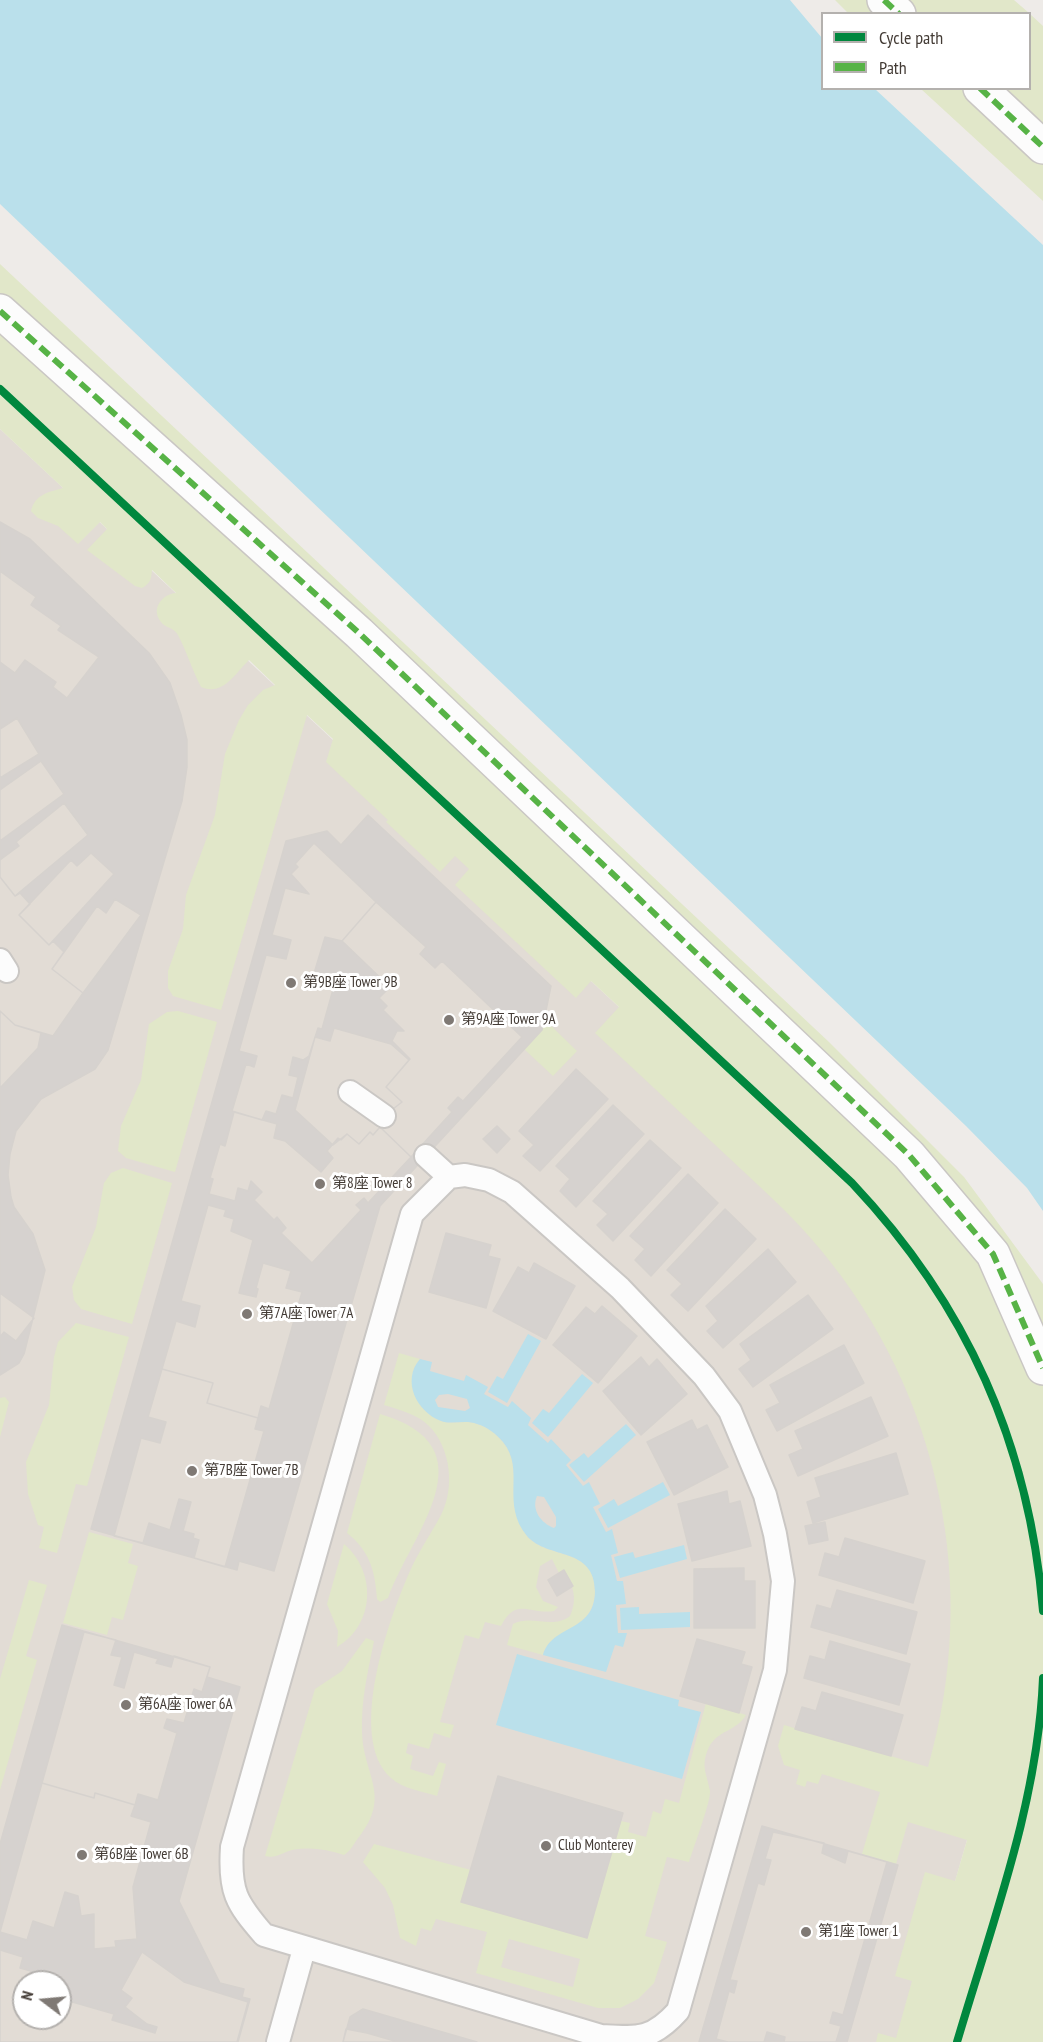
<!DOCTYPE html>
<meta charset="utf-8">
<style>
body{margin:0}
#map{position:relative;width:1043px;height:2042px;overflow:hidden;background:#eeebe8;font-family:"PT Sans Narrow",sans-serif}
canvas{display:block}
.legend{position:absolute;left:821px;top:12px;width:210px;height:78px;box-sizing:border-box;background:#fff;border:2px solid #b4b1ae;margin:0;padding:8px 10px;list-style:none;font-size:18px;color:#433b35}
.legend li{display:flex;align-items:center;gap:12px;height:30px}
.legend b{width:30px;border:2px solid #b4b1ae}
.north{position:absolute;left:12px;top:1970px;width:60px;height:60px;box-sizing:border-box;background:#fff;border:2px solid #b4b1ae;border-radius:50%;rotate:286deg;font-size:16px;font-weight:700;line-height:24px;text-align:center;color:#433b35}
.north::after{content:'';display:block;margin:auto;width:21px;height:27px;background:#7f7974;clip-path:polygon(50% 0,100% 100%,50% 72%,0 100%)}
</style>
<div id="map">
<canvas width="1043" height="2042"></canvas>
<ul class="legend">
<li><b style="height:8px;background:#00873e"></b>Cycle path</li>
<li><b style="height:8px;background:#57b346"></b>Path</li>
</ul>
<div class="north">N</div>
</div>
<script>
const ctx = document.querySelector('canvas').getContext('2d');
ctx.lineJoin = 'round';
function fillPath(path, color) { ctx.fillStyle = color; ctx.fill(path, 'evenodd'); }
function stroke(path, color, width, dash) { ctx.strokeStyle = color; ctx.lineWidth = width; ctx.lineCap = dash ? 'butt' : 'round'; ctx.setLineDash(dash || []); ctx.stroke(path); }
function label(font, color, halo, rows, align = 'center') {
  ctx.font = font + ' "PT Sans Narrow","Noto Sans TC",sans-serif'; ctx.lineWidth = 6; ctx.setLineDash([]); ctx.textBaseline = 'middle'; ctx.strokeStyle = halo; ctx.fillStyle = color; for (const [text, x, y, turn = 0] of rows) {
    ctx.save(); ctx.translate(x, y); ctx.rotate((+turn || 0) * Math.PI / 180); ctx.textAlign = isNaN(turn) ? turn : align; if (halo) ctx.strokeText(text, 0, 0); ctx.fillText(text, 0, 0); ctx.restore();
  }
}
fillPath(new Path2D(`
 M0,429L788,1165L957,1409L967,1840L909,2042H0ZM24,1982H60V2018H24Z`), '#e2dcd5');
fillPath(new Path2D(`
 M835,0H1014L1029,13H848Z
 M1030,14L1043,26V201L921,89L1030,88Z
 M0,264L829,1042L964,1177L1043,1284V2042H876L878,2033L896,2038L912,1981L895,1976L925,1872L955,1881L967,1840L908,1822L896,1864L862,1854L880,1792L822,1774L818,1784L807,1781L805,1787L796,1784L800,1770L784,1765L778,1746L784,1725L928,1767C981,1586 940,1393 820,1249C792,1215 759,1186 727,1156C683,1115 639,1074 595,1033L619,1007L591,981L576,998L455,885L469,869L455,856L440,872L386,822L388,820L326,762L333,739L307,715L221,1010L173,996L168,988V971L183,929L186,895L215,815L225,754L239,720L248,705L263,690L275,685L249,660C234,675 223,696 201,687C192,670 187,652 178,635C174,627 165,628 161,622C150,608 163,594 176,593L152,570C151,579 151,583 142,588L135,586L87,550L107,529L100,522L78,544L58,526L38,518L31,511C35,494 49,492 63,488L0,429Z
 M178,1011L217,1022L175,1172L126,1158L118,1151L121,1126L141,1080L149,1024L167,1012Z
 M544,1019L577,1051L553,1076L524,1049L542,1030Z
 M123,1168L172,1183L132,1324L81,1309L74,1300L72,1287L96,1227L104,1183L111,1173Z
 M76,1323L129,1337L87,1486L76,1484L57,1553L39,1548L44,1527L38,1525L28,1494L26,1462L49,1405L54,1357L58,1342Z
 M399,1353L420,1359C402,1380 417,1412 441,1421C452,1425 466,1419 477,1424C488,1427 496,1434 503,1442C526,1470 501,1503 527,1536C547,1560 596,1546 595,1592C594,1633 552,1625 543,1655L507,1645L513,1624C532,1614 552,1630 570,1616C578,1598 573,1586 564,1570L559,1573L552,1559L540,1566L536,1587L543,1601L558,1607L554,1611C530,1615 516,1596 501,1626L485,1622L479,1639L465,1635L440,1722L454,1725L450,1738L434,1733L429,1749L408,1743L406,1753L413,1756L410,1769L433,1776L439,1762L446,1764L437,1796C422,1791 403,1789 391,1778C346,1738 389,1618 410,1571C418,1552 431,1534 441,1515C455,1488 451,1448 429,1426C417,1414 400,1410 384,1405Z
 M5,1397L9,1402L0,1437V1398Z
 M380,1414C493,1447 412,1532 388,1598L380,1602L377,1599C375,1571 370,1551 347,1533Z
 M89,1532L133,1544L128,1563L138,1566L123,1620L112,1617L107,1635L63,1623Z
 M344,1544C377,1572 375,1625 337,1647L338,1631L327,1604Z
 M29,1580L47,1585L26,1656L37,1660L0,1790V1679Z
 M366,1638L374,1641C368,1671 361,1700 362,1732C363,1775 392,1795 359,1837C354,1843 351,1851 344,1855C326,1849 311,1847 292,1850C281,1853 276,1859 265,1856L315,1689L342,1671Z
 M706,1703L746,1715C737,1731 718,1730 709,1747C700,1766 707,1774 710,1791C711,1801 693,1849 689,1862L667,1857L645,1936L667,1942L654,1983L638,1999L620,2008H598L476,1973L487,1932L436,1919L431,1931L421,1928L416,1946L400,1938L393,1905L385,1888L363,1862L374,1844L471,1870L462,1902L587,1938L621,1821L630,1823L628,1832L646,1837L653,1811L661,1814L665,1799L679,1803ZM509,1939L580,1959L573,1987L501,1967Z`), '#e1e7c9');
fillPath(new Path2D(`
 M0,0H790L822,38V88L875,89L1043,245V1211L1027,1188L966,1126L0,204Z
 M528,1334L541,1341L507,1403L488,1392L497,1376L503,1379Z
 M420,1359L432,1362L430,1371L464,1381L466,1375L488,1387L484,1394L508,1407L512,1401L531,1418L528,1425L548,1443L551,1439L571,1460L566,1465L583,1486L589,1482L600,1504L593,1507L606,1532L612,1529L618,1553L611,1555L617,1581H623L626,1604L616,1605L618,1633H627L623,1647L615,1645L606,1672L543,1655C552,1624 594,1633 595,1592C595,1546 548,1560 527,1536C500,1503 526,1470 503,1442C496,1434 488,1427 477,1424C466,1419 452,1425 441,1421C417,1412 401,1381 420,1359ZM448,1394L467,1399L470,1408L465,1411L438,1407L435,1400L439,1395ZM537,1496L544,1497L556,1517V1526L554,1528C541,1523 531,1510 537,1496Z
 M582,1374L593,1383L548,1437L532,1423L543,1409L549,1413Z
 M626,1424L636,1435L584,1482L569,1465L584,1453L588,1458Z
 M663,1482L670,1495L608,1528L598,1509L614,1499L618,1506Z
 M684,1545L687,1559L620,1578L614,1557L633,1552L635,1558Z
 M639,1607V1614L690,1612V1627L621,1630L620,1608Z
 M517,1654L679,1700L678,1706L701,1712L682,1779L496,1725Z`), '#bae0eb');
const building = new Path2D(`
 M0,522L30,539L149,653L170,683L181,715L187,740V767L182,801L108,1050L95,1069L41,1099L16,1131L10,1154L8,1175L11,1197L14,1207L33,1234L45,1270L24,1354L19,1363L0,1375V1011L15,1025L53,1036L83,993L52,969L64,952L53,941L49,945L19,915L30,904L20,893L15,896L0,877Z
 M0,571L36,597L31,605L61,626L58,630L99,657L67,698L53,687L56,682L25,660L15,673L0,662Z
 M17,718L39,754L0,778V729Z
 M41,761L64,794L0,841V790Z
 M64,803L88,835L15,896L0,877V860L19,846L16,842Z
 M368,815L551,986L542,1030L380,1206L274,1571L239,1561L237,1570L91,1529L286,841L327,831L341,845ZM334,1028L391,1044L409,1060L386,1087L402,1102L384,1116L386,1120L373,1135L370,1132L359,1144L347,1134L333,1145L295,1110L315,1037L330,1041Z
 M314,843L376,902L342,941L325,937L312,980L334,986L322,1029L318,1028L309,1056L303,1060L293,1057L289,1075L298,1077L293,1098L282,1095L276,1114L266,1111L262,1120L232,1111L246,1064L254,1067L257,1056L239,1051L266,955L286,959L291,940L272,935L285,888L309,894L291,874L298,867L295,864Z
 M91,853L114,874L49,945L19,915L71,860L77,866Z
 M115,899L141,915L83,993L52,969L97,906L106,913Z
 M376,902L426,947L420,954L435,968L442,961L522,1037L463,1101L458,1097L448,1108L452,1112L411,1157L380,1127L386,1120L384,1116L402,1102L386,1087L410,1059L392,1041L397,1031H404L383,1010L387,1006L379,998L390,987L342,941Z
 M0,1011L15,1025L41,1033L38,1048L0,1088Z
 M576,1069L608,1099L540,1171L523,1156L534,1145L519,1131Z
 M613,1105L644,1134L576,1207L560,1191L570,1179L556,1166Z
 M234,1112L277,1124L274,1138L285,1141L321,1172L333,1158L327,1151L338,1138L341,1140L347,1134L359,1144L370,1132L373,1135L380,1127L411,1157L368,1203L364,1198L356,1205L361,1210L312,1263L281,1233L286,1228L277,1217L274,1220L254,1200L262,1192L251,1181L248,1191L238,1188L235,1201L209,1194L213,1179L210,1178L220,1144L225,1146Z
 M497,1126L510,1139L497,1153L483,1139Z
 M650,1140L681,1168L613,1241L597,1225L608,1214L593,1201Z
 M688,1174L718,1203L651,1276L635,1260L645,1249L630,1236Z
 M208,1205L226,1210L224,1216L234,1219L231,1231L253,1240L239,1293L256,1297L258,1289L256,1288L263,1263L291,1271L286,1288L302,1292L269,1409L261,1406L258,1418L207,1403L213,1383L162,1369L176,1321L195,1327L200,1306L181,1301Z
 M725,1209L756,1239L688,1311L671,1295L682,1284L667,1270Z
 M446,1233L491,1245L488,1256L500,1259L486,1308L429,1292Z
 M768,1249L796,1282L723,1348L707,1331L718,1321L706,1306Z
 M534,1263L575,1286L546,1339L493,1311L518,1267L529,1273Z
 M0,1293L34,1318L16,1341L4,1332L0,1337Z
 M808,1295L833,1329L753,1387L739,1369L751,1360L740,1344Z
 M602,1306L637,1336L598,1383L553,1345L586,1307L595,1314Z
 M844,1345L864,1383L777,1431L766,1410L780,1403L770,1385Z
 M641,1357L649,1367L657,1359L687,1394L641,1435L603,1391Z
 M162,1369L213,1383L207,1403L258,1418L255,1429L264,1431L225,1567L194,1558L199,1540L193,1538L194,1534L183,1531L191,1502L179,1499L170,1530L149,1523L143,1543L114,1536L141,1438L160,1443L166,1422L148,1417Z
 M871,1397L888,1436L798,1476L789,1455L803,1449L795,1431Z
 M692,1420L697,1430L707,1425L728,1467L674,1495L647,1442Z
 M896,1453L908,1494L813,1523L807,1502L821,1497L815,1478Z
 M727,1491L729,1504L740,1501L751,1546L692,1561L678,1504Z
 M825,1522L828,1540L809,1544L805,1526Z
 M845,1538L925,1561L913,1603L819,1575L825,1553L839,1557Z
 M744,1568V1581H755V1628H694V1569Z
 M564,1570L573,1586L557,1596L548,1580Z
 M837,1590L917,1612L906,1654L811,1627L817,1605L831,1609Z
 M62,1625L210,1667L207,1677L240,1687L179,1901L220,1983L244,1989L242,1997L250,1999L238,2042H0V1844ZM24,1982H60V2018H24Z
 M84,1632L116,1640L111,1655L122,1657L114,1685L124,1688L134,1652L158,1659L156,1663L171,1667L174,1656L210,1667L202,1692L194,1689L184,1723L167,1719L164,1728L177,1733L158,1800L138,1794L135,1805L95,1793L94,1798L42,1783Z
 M697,1639L745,1652L741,1664L752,1667L739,1713L680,1696Z
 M830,1641L910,1664L899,1705L804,1678L810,1656L825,1660Z
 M822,1692L903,1715L891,1756L795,1729L802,1707L816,1711Z
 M498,1776L623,1813L587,1938L461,1902Z
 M42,1783L94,1798L95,1793L135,1805L131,1816L151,1822L133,1887L137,1939L115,1941L116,1947L94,1949V1914L81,1916L78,1896L65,1892L54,1928L33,1921L27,1940L0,1932Z
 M762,1826L898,1865L847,2042H699Z
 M773,1832L824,1843L822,1853L845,1863L848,1851L887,1862L843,2015L833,2012L830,2023L841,2026L836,2042H784L785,2037L767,2032L764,2042H728L716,2039L729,1991L734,1993L737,1981L730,1980L758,1883L764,1885L771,1860L765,1859Z
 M0,1950L23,1957L20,1968L31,1971L29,1980L35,1982H24V2018H60V1988L69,1990V2001L114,2014L112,2020L155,2033L157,2027L147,2024L125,2007L132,1998L121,1990L142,1952L184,1982L248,2002L237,2042H0Z
 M363,2009L477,2042H343L350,2017Z
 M346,2029L367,2033L398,2042H343Z`);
fillPath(building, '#d6d2cf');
stroke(building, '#d6d2ce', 1.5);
const lane = new Path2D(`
 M0,960L7,971
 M350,1092L384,1116
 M426,1156L449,1177
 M465,1175L489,1180L512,1192L620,1288L704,1376L730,1411L765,1495L775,1534L783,1581L775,1670L678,2011C652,2040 638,2038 601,2036L264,1935C236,1903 229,1891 232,1847L412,1214L449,1177Z
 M278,2042L304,1949`);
const street = new Path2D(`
 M884,0L899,14
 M980,88L1043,147
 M0,311L359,633L909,1155L993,1254L1043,1368`);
stroke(lane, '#cac7c4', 26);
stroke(street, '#cac7c4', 36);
stroke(lane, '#fcfcfc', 22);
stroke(street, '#fcfcfc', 33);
stroke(new Path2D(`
 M884,0L899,14
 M980,88L1043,147
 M0,311L359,633L909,1155L993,1254L1043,1368`), '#57b346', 6, [12, 6]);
stroke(new Path2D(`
 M0,389L852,1183C967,1305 1029,1444 1043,1611
 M957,2042C992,1923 1038,1803 1043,1678`), '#00873e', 8);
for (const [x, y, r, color] of [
 [291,983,6,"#7f7974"],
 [449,1020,6,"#7f7974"],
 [320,1184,6,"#7f7974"],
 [247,1314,6,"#7f7974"],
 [192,1471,6,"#7f7974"],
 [126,1705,6,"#7f7974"],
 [546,1846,6,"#7f7974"],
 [82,1855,6,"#7f7974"],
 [806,1932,6,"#7f7974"]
]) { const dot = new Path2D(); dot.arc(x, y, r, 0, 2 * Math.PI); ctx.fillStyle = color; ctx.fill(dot); stroke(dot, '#fff', 2); }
label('15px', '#433b35', '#fff', [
 ["第9B座 Tower 9B",303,983],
 ["第9A座 Tower 9A",461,1020],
 ["第8座 Tower 8",332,1184],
 ["第7A座 Tower 7A",259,1314],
 ["第7B座 Tower 7B",204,1471],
 ["第6A座 Tower 6A",138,1705],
 ["Club Monterey",558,1846],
 ["第6B座 Tower 6B",94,1855],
 ["第1座 Tower 1",818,1932]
], 'left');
</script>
